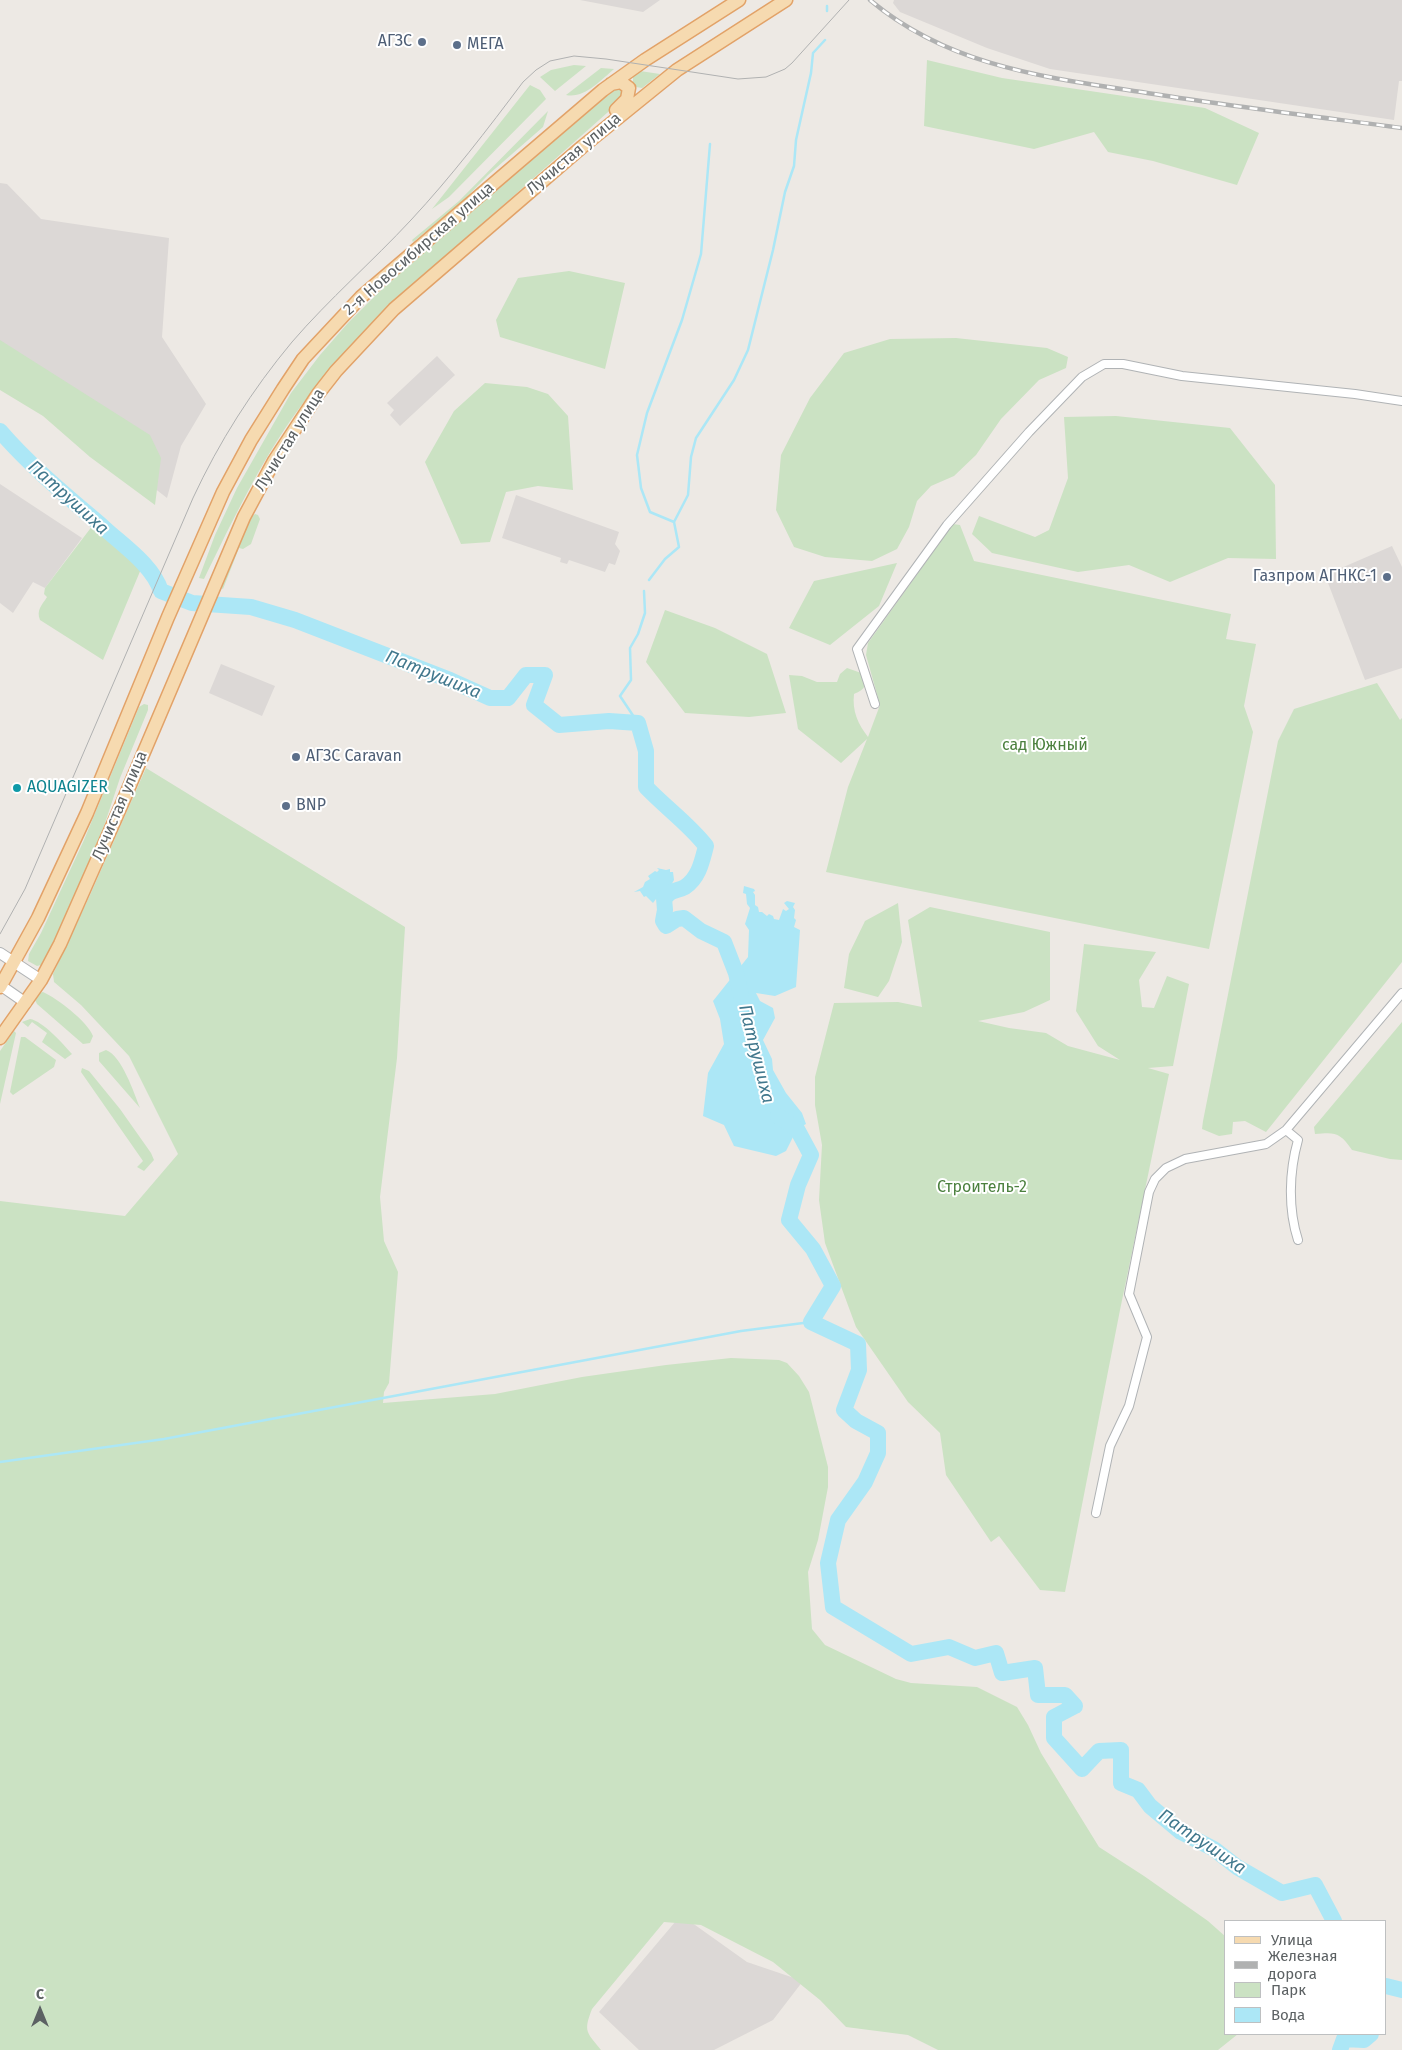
<!DOCTYPE html>
<meta charset="utf-8">
<style>
body{margin:0}
#map{position:relative;width:1402px;height:2050px;overflow:hidden;background:#ede9e4;font-family:"Fira Sans",sans-serif}
canvas{display:block}
.legend{position:absolute;left:1224px;top:1920px;width:162px;height:115px;box-sizing:border-box;background:#fff;border:1px solid #bec0c1;margin:0;padding:6px 9px;list-style:none;font-size:15px;color:#5c6163}
.legend li{display:flex;align-items:center;gap:10px;height:25px}
.legend b{width:25px;border:1px solid #bec0c1}
.north{position:absolute;left:15px;top:1985px;width:50px;height:50px;-webkit-text-stroke:4px #fff;paint-order:stroke;rotate:0deg;font-size:14px;font-weight:700;line-height:20px;text-align:center;color:#5c6163}
.north::after{content:'';display:block;margin:auto;width:18px;height:22px;background:#5c6163;clip-path:polygon(50% 0,100% 100%,50% 72%,0 100%)}
</style>
<div id="map">
<canvas width="1402" height="2050"></canvas>
<ul class="legend">
<li><b style="height:6px;background:#f6dab0"></b>Улица</li>
<li><b style="height:6px;background:#b0b1b1"></b>Железная дорога</li>
<li><b style="height:14px;background:#cbe2c3"></b>Парк</li>
<li><b style="height:14px;background:#ace7f6"></b>Вода</li>
</ul>
<div class="north">С</div>
</div>
<script>
const ctx = document.querySelector('canvas').getContext('2d');
ctx.lineJoin = 'round';
function fillPath(path, color) { ctx.fillStyle = color; ctx.fill(path, 'evenodd'); }
function stroke(path, color, width, dash) { ctx.strokeStyle = color; ctx.lineWidth = width; ctx.lineCap = dash ? 'butt' : 'round'; ctx.setLineDash(dash || []); ctx.stroke(path); }
function label(font, color, halo, rows, align = 'center') {
  ctx.font = font + ' "Fira Sans",sans-serif'; ctx.lineWidth = 4; ctx.setLineDash([]); ctx.textBaseline = 'middle'; ctx.strokeStyle = halo; ctx.fillStyle = color; for (const [text, x, y, turn = 0] of rows) {
    ctx.save(); ctx.translate(x, y); ctx.rotate((+turn || 0) * Math.PI / 180); ctx.textAlign = isNaN(turn) ? turn : align; if (halo) ctx.strokeText(text, 0, 0); ctx.fillText(text, 0, 0); ctx.restore();
  }
}
fillPath(new Path2D(`
 M580,0H660L643,12Z
 M894,0H1402V81H1399L1394,120L1050,69L987,48L900,12L893,3Z
 M0,183L7,184L41,219L169,238L162,337L206,404L181,446L167,498L0,368Z
 M437,356L455,375L400,426L390,415L394,410L387,403Z
 M0,484L82,538L45,588L33,582L13,613L0,603Z
 M516,495L619,532L615,544L620,551L615,565L609,563L605,572L569,560L567,564L560,562L561,558L502,538Z
 M1392,546L1402,567V668L1365,680L1325,575Z
 M221,664L275,686L262,716L209,693Z
 M681,1915L747,1962L803,1981L773,2020L714,2050H639L599,2012Z`), '#dcd8d6');
fillPath(new Path2D(`
 M927,60L1002,78L1205,108L1259,133L1237,185L1153,161L1108,152L1094,132L1034,149L924,126Z
 M574,65L586,66L555,91L540,77L551,70Z
 M601,68L614,69C601,80 584,99 566,95Z
 M640,71L660,74L642,88L636,87L633,84V77Z
 M530,85L540,90L546,99L449,197L432,209Z
 M620,87L625,97L385,310C354,342 324,374 298,410C260,462 232,522 204,579L199,578L215,535L237,488L291,393L320,355L348,323L383,288L609,94Z
 M548,111L543,127L488,175L460,204L413,242L412,240L459,201Z
 M569,271L625,283L605,369L500,337L496,320L518,278Z
 M956,338L1047,348L1068,357L1066,368L1039,380L1001,419L976,455L954,476L931,486L917,501L909,527L897,549L872,561L825,557L794,547L776,510L781,455L810,398L844,353L890,339Z
 M0,340L150,435L161,458L155,505L90,457L43,416L0,390Z
 M485,383L527,387L548,394L568,416L573,490L538,486L506,492L490,542L461,544L425,462L454,411Z
 M1116,416L1230,428L1275,485L1276,559L1228,558L1170,582L1129,565L1078,572L992,553L972,534L979,516L1035,537L1049,530L1068,478L1064,417Z
 M255,514L258,515L260,519L251,544L243,549L239,548L223,589L219,587L250,518Z
 M953,524L960,525L974,561L1231,614L1226,639L1256,644L1244,706L1253,732L1209,949L826,872L848,787L867,739L841,763L798,729L789,675L802,676L817,682H837L840,674L847,668L864,674C866,686 866,689 854,694C852,711 858,724 868,737L880,705L866,655L868,643Z
 M93,525L141,569L103,660L40,620C36,610 42,605 47,597L44,594L45,588Z
 M897,563L879,606L830,645L789,628L814,581Z
 M665,610L715,628L767,654L786,713L749,717L685,713L646,662Z
 M1377,683L1400,720L1402,718V962L1266,1132L1245,1121L1233,1122L1232,1134L1219,1136L1202,1129L1203,1121L1278,741L1294,709Z
 M144,704L148,705V710L120,778L104,826L86,869L55,940L41,965L37,966L28,961L29,954L41,933L84,840L139,707Z
 M146,768L405,927L397,1058L380,1197L384,1241L398,1272L389,1383L384,1392L383,1403L495,1394L582,1377L666,1365L731,1358L779,1360L787,1363L799,1376L809,1392L828,1467V1487L818,1540L808,1572L812,1629L825,1645L896,1679L911,1683L977,1687L1017,1707L1028,1725L1041,1753L1099,1847L1144,1876L1208,1921L1226,1937V2034H1238L1218,2050H938L908,2035L846,2027L820,2000L773,1962L701,1925L664,1922L592,2009C583,2032 587,2032 601,2050H0V1201L125,1216L178,1154L129,1056L81,1005L54,982L53,974L90,895Z
 M898,903L902,942L889,981L878,997L844,988L849,954L865,921Z
 M930,907L1050,932V1000L1024,1012L978,1021L1009,1028L1046,1033L1068,1046L1120,1060L1098,1046L1076,1011L1084,944L1156,952L1139,980L1142,1007L1154,1008L1167,976L1189,984L1173,1066L1148,1068L1169,1074L1120,1310L1065,1592L1040,1590L999,1536L991,1542L946,1475L940,1433L908,1402L856,1327L825,1243L819,1200L822,1145L815,1105V1077L834,1003L898,1002L922,1007L908,920Z
 M43,992C58,999 87,1021 93,1036L90,1043L83,1044L37,1004L34,998L39,993Z
 M30,1019C43,1021 63,1044 72,1054L65,1059L42,1042L47,1033L32,1022L28,1027L22,1022Z
 M1402,1022V1160L1390,1159L1352,1150C1340,1132 1335,1132 1315,1134L1314,1127Z
 M14,1031L16,1033L0,1104V1051Z
 M21,1037H25L56,1060L54,1067L13,1095L10,1092Z
 M106,1050C122,1056 134,1093 140,1108L99,1061V1053Z
 M82,1068L89,1071L120,1109L151,1153L154,1160L144,1171L137,1167L143,1161L81,1072Z`), '#cbe2c3');
fillPath(new Path2D(`
 M657,868L666,870L670,869V872H673L674,880L670,887L672,890L671,897L677,892L673,901L663,906L665,910H661V902L656,899L653,903L646,896L644,897L640,891L634,892L643,887L645,882L650,879L648,876L655,871L657,872L659,870Z
 M744,886L754,889L755,891L753,892L755,895V905L758,907L759,912H762L767,916L769,914L773,916L774,919L779,920L783,909L786,911L789,909L784,903L787,901L795,903L793,907L795,910L794,918L796,920L794,927L800,930L796,987L775,996L756,993L760,1001L773,1008L775,1018L763,1040L772,1059L773,1070L786,1093L802,1113L806,1124L797,1129L786,1151L776,1156L734,1146L724,1125L703,1116L708,1073L724,1044L720,1019L713,1001L748,957L749,930L745,924L750,908L747,904L746,894L743,893Z`), '#ace7f6');
stroke(new Path2D(`
 M827,6V11
 M674,522L688,495L691,457L696,438L734,380L748,350L773,250L785,192L794,166L796,140L811,73L813,53L825,40
 M649,580L665,559L679,547L674,522L650,512L641,488L637,455L647,413L682,320L701,254L710,144
 M638,723L620,696L631,680L630,648L638,634L645,613L644,591
 M0,1462L164,1439L741,1331L811,1322`), '#ace7f6', 2.5);
stroke(new Path2D(`
 M0,431C30,466 67,496 102,526C122,545 152,564 161,591L192,603L251,607L295,620L450,680L490,698H508L526,675H545L534,705L559,725L609,721L638,723L646,751V787C666,808 689,824 706,846C702,861 699,878 685,887C676,892 674,888 664,898L665,910L663,921L666,926L677,919L684,918L701,931L724,942L736,973L741,995
 M778,1116L797,1129L811,1155L798,1185L789,1220L813,1249L833,1286L811,1322L858,1344L859,1370L844,1410L856,1421L878,1433V1453L865,1482L838,1520L828,1563L833,1607L911,1654L949,1647L975,1658L996,1653L1002,1673L1035,1668L1038,1695H1065L1075,1706L1054,1717V1738L1082,1769L1099,1751L1121,1750V1783L1138,1790L1150,1806L1181,1832L1214,1849L1237,1867L1282,1893L1315,1885L1334,1921
 M1386,1986L1402,1990
 M1340,2050L1344,2039L1364,2040L1371,2034`), '#ace7f6', 16);
const minor = new Path2D(`
 M875,704L857,649L947,525L1029,432L1082,377L1104,364H1123L1182,376L1355,394L1402,401
 M1286,1130L1298,1140C1289,1172 1288,1209 1298,1240
 M1096,1513L1110,1446L1129,1406L1147,1337L1129,1294L1149,1192L1155,1179L1166,1168L1185,1159L1266,1144L1286,1130L1402,993`);
const tertiary = new Path2D(`
 M0,953L41,980
 M0,985L26,1003`);
const primary = new Path2D(`
 M611,84L621,82L629,88L627,99L616,110
 M0,987L38,918L87,813L168,617L223,492L251,440L283,389L303,359L361,297L603,90L645,60L739,0
 M0,1038L41,980L60,944L121,806L244,517L274,461L318,394L336,371L394,309L582,147L677,70L786,0`);
stroke(minor, '#b0b3b5', 10);
stroke(tertiary, '#b0b3b5', 12);
stroke(primary, '#e2a268', 15);
stroke(minor, '#fff', 8);
stroke(tertiary, '#fff', 10);
stroke(primary, '#f6dab0', 12);
stroke(new Path2D(`
 M0,934L25,889L193,498C219,442 252,390 292,342C329,299 372,262 411,220C451,177 487,130 523,82L536,70L550,61L574,56L606,59L738,79L766,77L785,69L792,63L849,0`), '#b0b1b1', 1);
const rail = new Path2D(`
 M870,0C952,69 1052,78 1154,94C1236,107 1319,117 1402,128`);
stroke(rail, '#b0b1b1', 4.5);
stroke(rail, '#fff', 2.5, [8]);
for (const [x, y, r, color] of [
 [422,42,5,"#5c6f8a"],
 [457,45,5,"#5c6f8a"],
 [1387,577,5,"#5c6f8a"],
 [296,757,5,"#5c6f8a"],
 [17,788,5,"#0f9aa8"],
 [286,806,5,"#5c6f8a"]
]) { const dot = new Path2D(); dot.arc(x, y, r, 0, 2 * Math.PI); ctx.fillStyle = color; ctx.fill(dot); stroke(dot, '#fff', 2); }
label('16px', '#4e5e75', '#fff', [
 ["АГЗС",412,42,"right"],
 ["МЕГА",467,45],
 ["Газпром АГНКС-1",1377,577,"right"],
 ["АГЗС Caravan",306,757],
 ["BNP",296,806]
], 'left');
label('16px', '#5c6163', '#fff', [
 ["Лучистая улица",574,154,-40],
 ["2-я Новосибирская улица",419,249,-41],
 ["Лучистая улица",290,440,-58],
 ["Лучистая улица",120,806,-67]
]);
label('16px', '#4b803e', '#fff', [
 ["сад Южный",1045,746],
 ["Строитель-2",982,1188]
]);
label('16px', '#0d838f', '#fff', [
 ["AQUAGIZER",27,788]
], 'left');
label('italic 18px', '#41788d', '#fff', [
 ["Патрушиха",68,498,42],
 ["Патрушиха",433,675,22],
 ["Патрушиха",756,1054,76],
 ["Патрушиха",1202,1842,34]
]);
</script>
